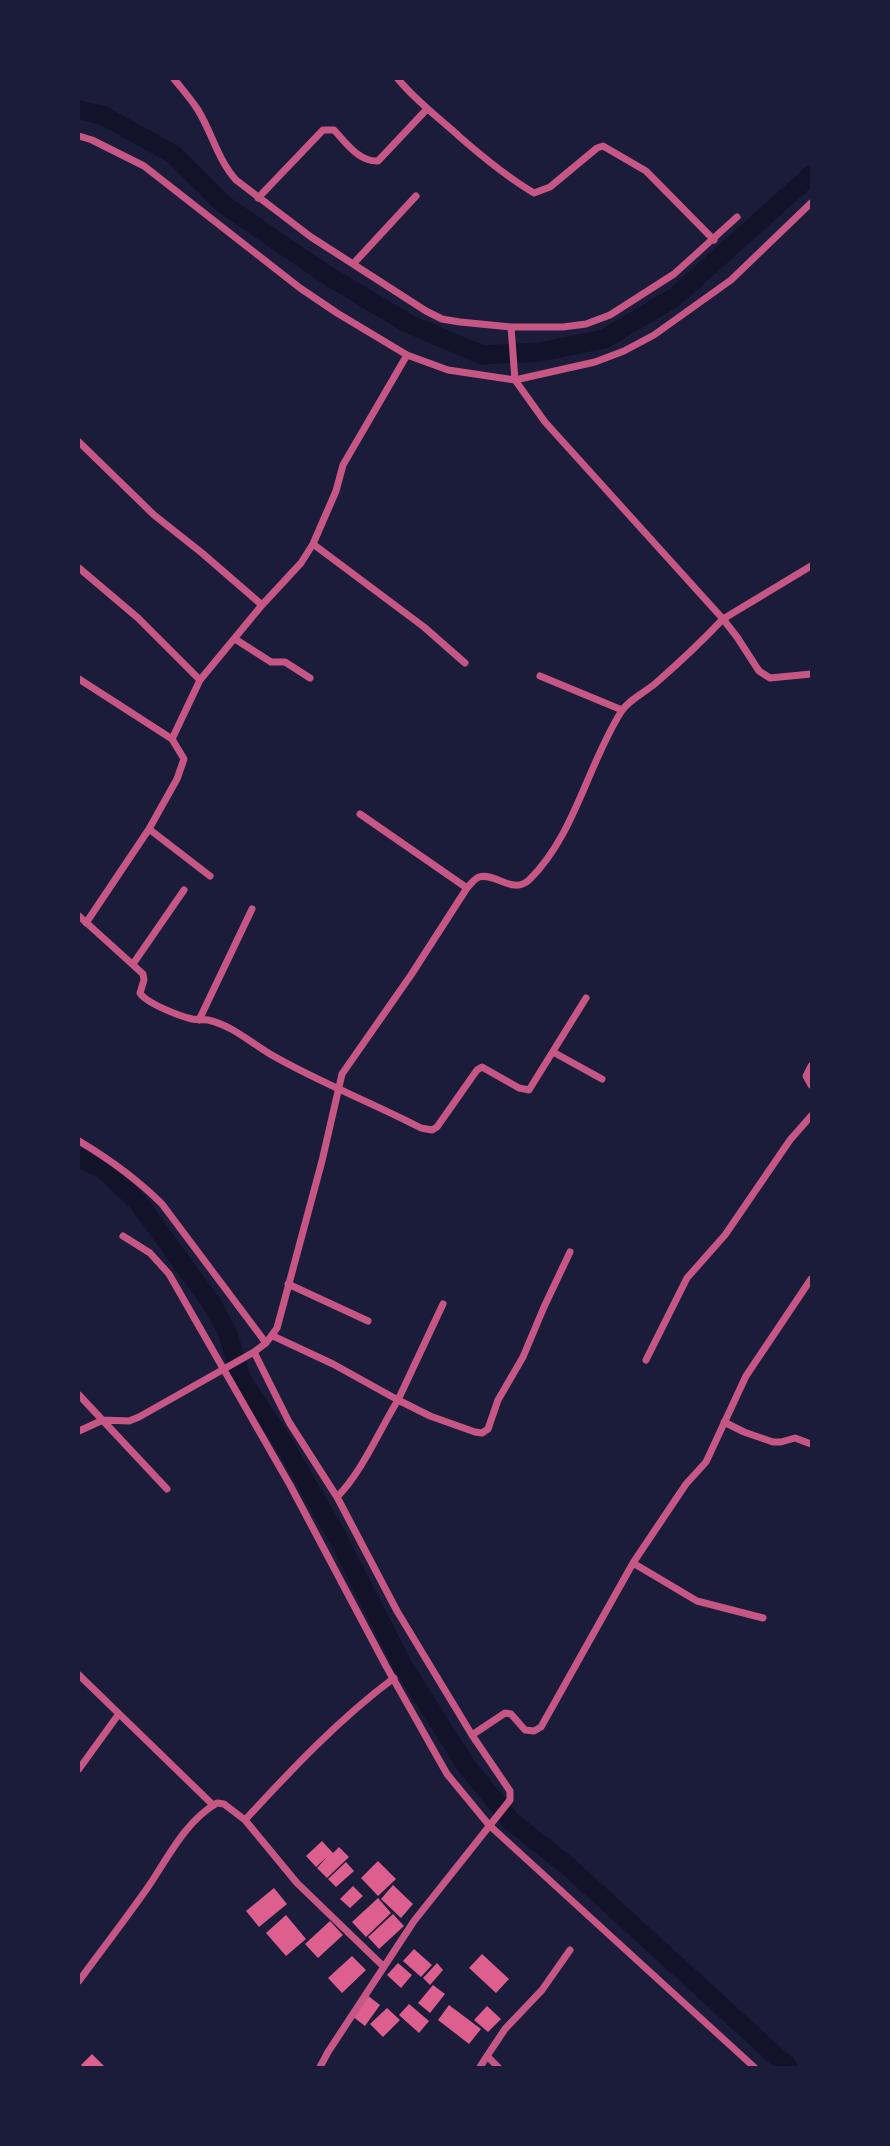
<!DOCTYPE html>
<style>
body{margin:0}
#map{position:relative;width:890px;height:2146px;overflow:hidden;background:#1b1b3a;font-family:Commissioner,sans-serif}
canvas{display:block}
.frame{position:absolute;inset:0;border:80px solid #1b1b3a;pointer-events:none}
</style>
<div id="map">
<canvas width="890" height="2146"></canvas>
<div class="frame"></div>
</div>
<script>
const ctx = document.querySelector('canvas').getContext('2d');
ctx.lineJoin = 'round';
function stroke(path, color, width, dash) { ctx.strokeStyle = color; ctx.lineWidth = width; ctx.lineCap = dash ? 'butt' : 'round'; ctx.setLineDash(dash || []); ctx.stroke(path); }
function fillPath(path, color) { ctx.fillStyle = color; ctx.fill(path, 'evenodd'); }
stroke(new Path2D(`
 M79,110L102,115L173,154L223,204L327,275L407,323L482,355L540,352L604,339L675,297L811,175
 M79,1158L103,1169L138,1202L212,1304L228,1334L241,1378L284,1444L338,1538L403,1666L466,1765L511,1821L569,1867L788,2067`), '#12122b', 19);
fillPath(new Path2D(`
 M322,1841L333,1853L339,1847L349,1857L327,1878L317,1868L327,1857L316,1867L306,1856Z
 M378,1861L396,1879L378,1896L361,1878Z
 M346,1862L354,1871L336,1887L328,1879Z
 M393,1885L413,1904L401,1918L381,1899Z
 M353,1886L363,1896L350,1908L340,1899Z
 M274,1888L287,1904L259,1927L246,1911Z
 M378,1898L391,1913L366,1937L352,1922Z
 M393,1914L404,1926L379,1949L368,1937Z
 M286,1915L306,1939L286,1956L266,1933Z
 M330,1921L343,1935L318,1958L305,1944Z
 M414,1949L432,1965L421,1977L403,1961Z
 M482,1954L509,1979L496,1993L469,1968Z
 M352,1956L366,1970L342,1993L328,1978Z
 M398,1963L412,1975L401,1988L387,1975Z
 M437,1963L443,1970L430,1985L423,1978Z
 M433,1985L445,1994L430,2013L418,2003Z
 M367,1995L380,2005L365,2026L352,2016Z
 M409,2004L429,2021L419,2033L399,2015Z
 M449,2005L481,2029L469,2044L438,2020Z
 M487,2006L501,2019L488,2032L474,2020Z
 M387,2008L400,2020L383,2037L370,2024Z
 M92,2054L105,2067H83L81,2065Z`), '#dd5f8e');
stroke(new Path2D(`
 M174,79C182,89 191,99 198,110C212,133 218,160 236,180L311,237L426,311L442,319L460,322L511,327H563L586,324L610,315L674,274L737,217
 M398,79C416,101 439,118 461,138C485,159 507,177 534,193L550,187L597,148L603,146L646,171L714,240
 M79,136L92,140L144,166L300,288L337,313L407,355L448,370L515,380L595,362L624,351L654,335L731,280L811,203
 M258,198L323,130H334C346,143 359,162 378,161L427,109
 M354,263L416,196
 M511,327L515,380L545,422L723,619L811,566
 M79,442L154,515L202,553L262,605
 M313,544L424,627L465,663
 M79,568L138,618L200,680
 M235,639L271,662H285L310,678
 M540,676L622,710
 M79,679L172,739
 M360,814L467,888
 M149,829L210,876
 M79,916L143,974L144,980L140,993C146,1003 179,1016 192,1019C198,1020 203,1019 208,1020C231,1025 250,1042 270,1054C318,1082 371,1102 421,1128L432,1130L437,1127L477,1070L482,1067L519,1088L529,1090L586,998
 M86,923L149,829L177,779L184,759L172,739L200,680L262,605L301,563L313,544L336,491L343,465L407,355
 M133,964L184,890
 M199,1020L252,909
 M553,1052L602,1079
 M811,1066L806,1076L811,1085
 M79,1141C109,1159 137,1179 162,1204L266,1343
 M123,1236L150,1253L169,1274L290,1485L386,1666L447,1774L489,1825L754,2067
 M288,1284L368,1321
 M273,1336L333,1364L398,1400L443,1304
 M254,1352L289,1422L337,1497L397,1611L472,1735L510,1791V1800L414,1921L328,2052L320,2067
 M646,1360L687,1278L725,1235L790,1140L811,1116
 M79,1395L167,1489
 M724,1422L744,1432L773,1442H781L795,1438L811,1444
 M79,1431L103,1420L129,1421L139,1417L254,1352L266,1343L277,1328L322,1161L342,1074L411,975L467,888C470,885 474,879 479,877C495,872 513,895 529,880C575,835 587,766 621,712C628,700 646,692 657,682C680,662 702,641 723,619L737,637L759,671L770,678L811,674
 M337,1497C362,1472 379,1431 398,1400L430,1416L475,1432L482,1433L488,1429L498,1400L523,1357L544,1307L570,1252
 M633,1563L697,1601L763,1618
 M79,1675L213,1805
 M472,1735L505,1713L511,1714L525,1730L534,1731L541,1727L633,1563L686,1484L706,1462L746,1376L811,1279
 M79,1769L118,1715
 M245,1820C292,1769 339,1719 394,1678
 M79,1981C101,1951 124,1921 146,1890C167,1860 184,1822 217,1803L224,1804L245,1820L297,1883L383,1966
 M480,2067L487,2056
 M498,2067L487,2056L505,2029L542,1990L570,1950`), '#c65784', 7);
</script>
